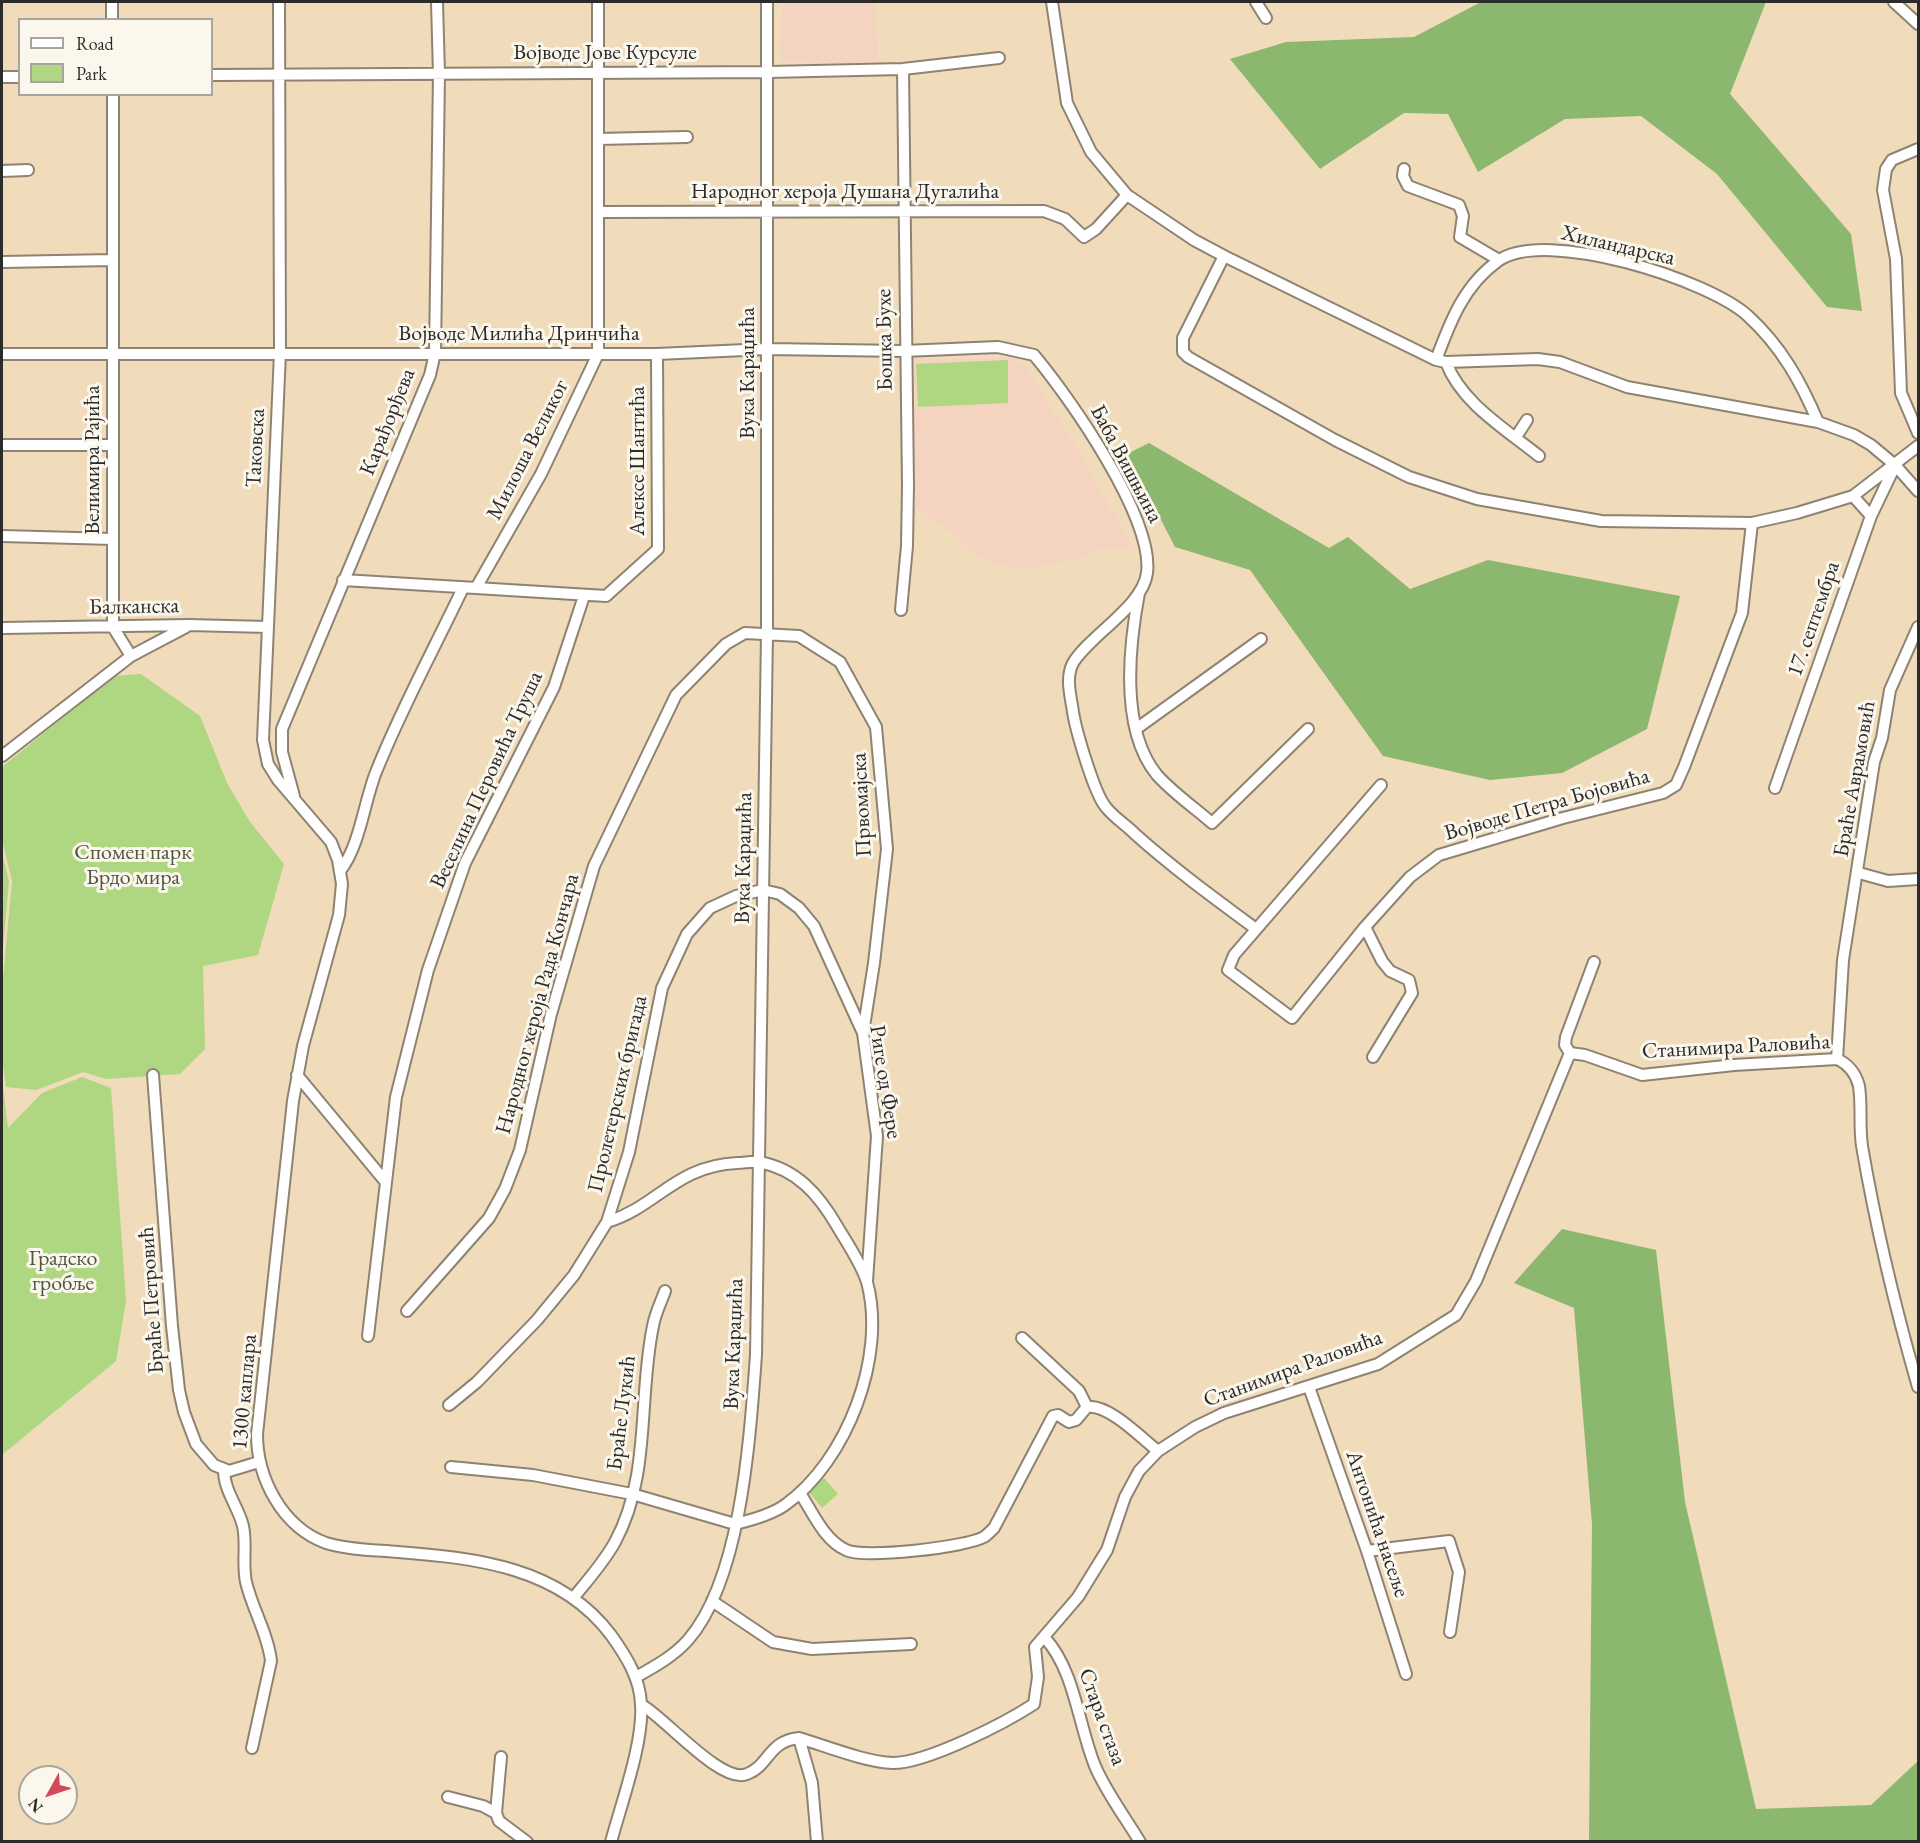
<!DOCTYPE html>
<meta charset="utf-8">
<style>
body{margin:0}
#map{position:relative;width:1920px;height:1843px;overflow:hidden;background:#f0dbba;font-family:"EB Garamond",serif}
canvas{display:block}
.frame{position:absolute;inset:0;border:3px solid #2b2b2b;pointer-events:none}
.legend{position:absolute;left:18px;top:18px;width:195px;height:78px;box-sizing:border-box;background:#fbf7ec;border:2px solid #a8a59f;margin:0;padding:8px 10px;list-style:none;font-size:18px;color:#2b2b2b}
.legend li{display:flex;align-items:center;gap:12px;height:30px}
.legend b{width:30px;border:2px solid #a8a59f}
.north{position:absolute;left:18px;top:1765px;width:60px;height:60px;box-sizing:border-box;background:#fbf7ec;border:2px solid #a8a59f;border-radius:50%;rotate:230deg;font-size:16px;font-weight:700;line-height:24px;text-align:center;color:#2b2b2b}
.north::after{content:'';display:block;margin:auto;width:21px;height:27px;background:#d1495b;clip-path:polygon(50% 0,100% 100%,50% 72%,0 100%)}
</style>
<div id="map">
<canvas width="1920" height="1843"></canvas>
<div class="frame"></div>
<ul class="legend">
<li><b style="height:8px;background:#fff"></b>Road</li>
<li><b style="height:16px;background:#afd680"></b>Park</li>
</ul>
<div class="north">N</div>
</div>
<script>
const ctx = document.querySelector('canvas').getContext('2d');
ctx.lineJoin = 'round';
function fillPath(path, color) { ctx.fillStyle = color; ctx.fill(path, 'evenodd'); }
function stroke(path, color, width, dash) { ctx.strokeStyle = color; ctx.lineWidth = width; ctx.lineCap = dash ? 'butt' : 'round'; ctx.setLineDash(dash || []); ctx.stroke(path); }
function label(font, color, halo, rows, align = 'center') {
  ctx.font = font + ' "EB Garamond",serif'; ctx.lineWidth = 6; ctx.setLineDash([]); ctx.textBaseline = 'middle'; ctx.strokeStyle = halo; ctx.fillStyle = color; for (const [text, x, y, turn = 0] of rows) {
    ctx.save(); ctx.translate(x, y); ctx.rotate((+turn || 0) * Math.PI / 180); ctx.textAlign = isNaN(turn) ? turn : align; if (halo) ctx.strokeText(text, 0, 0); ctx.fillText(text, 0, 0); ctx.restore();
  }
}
fillPath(new Path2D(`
 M782,2H875L879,65L781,61Z
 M1006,357L1025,366L1077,448L1132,547L1100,550L1072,560L1023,569L983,560L949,531L915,507L912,359Z`), '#f5d3c1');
fillPath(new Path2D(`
 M1008,360V403L918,407L916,364Z
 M141,674L200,716L227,783L250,822L284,864L258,955L203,966L205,1049L180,1074L106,1079L83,1072L36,1090L6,1087L2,1057V989L12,881L2,840V767L114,676Z
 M2,853L9,881L2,960Z
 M82,1077L111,1088L126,1301L116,1361L2,1455V1078L8,1128L42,1093Z
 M824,1478L838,1494L822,1508L808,1491Z`), '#afd680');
fillPath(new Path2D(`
 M1481,2H1766L1730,94L1851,234L1862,311L1827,307L1717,174L1641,116L1565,119L1478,172L1448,114L1404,113L1320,169L1230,59L1286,42L1414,37Z
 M1149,443L1329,548L1348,537L1410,589L1488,560L1680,596L1647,729L1562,773L1490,780L1383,756L1250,570L1175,547L1127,454Z
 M1562,1229L1656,1250L1685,1502L1756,1809L1871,1805L1918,1761V1841H1589L1592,1524L1574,1308L1514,1283Z`), '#8bb76e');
const minor = new Path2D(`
 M112,2V20
 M279,2L280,353L263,740L268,764L278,780L331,842L338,860L342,884L339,915L303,1046L293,1101L257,1434C257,1478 282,1527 326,1543C349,1550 375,1550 398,1552C476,1558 560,1567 611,1635C626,1656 640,1678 641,1704C644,1742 621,1804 611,1842
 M1052,2L1067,103L1091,152L1127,195L1194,240L1224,256L1436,360L1446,362L1538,359L1560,362L1627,387L1818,422L1854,435L1871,445L1895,465L1918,491
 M1256,2L1266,18
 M1894,2L1918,24
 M212,75L769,72L903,69L999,58
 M2,77H20
 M113,94V627L131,656
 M598,139L687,137
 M1918,149L1892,160L1886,169L1883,190L1896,259L1901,393L1918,433
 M1404,169L1403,176L1408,186L1459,205L1463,216L1460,237L1499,260
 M2,171L28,170
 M598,212L1044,211L1065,219L1084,237L1096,229L1127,195
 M1224,256L1183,338V352L1188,357L1335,440L1409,477L1477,499L1601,521L1752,523L1797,513L1853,496L1918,446
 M2,262L113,260
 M2,354H657L767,349L904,351L998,347L1034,355C1070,398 1154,518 1147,573C1143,606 1090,635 1073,663C1065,678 1071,697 1073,712C1076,731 1094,792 1105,806C1112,816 1126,825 1135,834C1173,868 1214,898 1256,929
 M1436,360C1450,322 1464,285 1498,261C1545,227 1709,280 1748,316C1781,346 1801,382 1818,422
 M1446,362C1461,403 1507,430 1539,456
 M1516,437L1527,420
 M2,445H113
 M1853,496L1871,516
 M2,536L113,539
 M343,580L476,588L541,474L598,354V2
 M476,588L606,596L658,549L657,354
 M1139,593C1129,646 1120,730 1157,775C1173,793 1195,808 1212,823L1308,729
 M901,610L907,546L908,485L903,69
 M2,628L189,625L267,627
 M1136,729L1261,639
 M2,756L131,656L186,627
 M1381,785L1234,955L1228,970L1292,1018L1365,927L1410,877L1439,855L1563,818L1663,793L1676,785L1684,767L1742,613L1752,523
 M1775,788L1871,516L1894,468
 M294,796L282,752V729L430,375L435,353L439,74L437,2
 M340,871C360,846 364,802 376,772C401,709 434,649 463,588
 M1859,873L1888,881L1918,879
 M1365,927L1382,961L1390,971L1409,980L1412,993L1373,1057
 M1570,1053L1585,1055L1642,1075L1734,1065L1837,1059C1848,1064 1856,1074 1859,1086C1862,1106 1859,1126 1862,1146C1876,1228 1895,1307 1918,1387
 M1570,1053L1565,1045L1566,1037L1594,962
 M1837,1059L1843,960L1874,762L1882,738L1890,690L1918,627
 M153,1075L172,1326L179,1390L184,1412L196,1444L214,1465L229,1471L259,1462
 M297,1075L384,1180
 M407,1311L489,1218L505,1189L520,1150L551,1014L594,866L676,695L726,644L745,633L799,636L840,662L876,727L887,849L874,963L863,1033
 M368,1336L396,1097L428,970L465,863L554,687L584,596
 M1022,1338L1079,1391L1087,1407
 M1309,1387L1367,1551L1406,1674
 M449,1405L477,1382L537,1320L574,1275L607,1222L629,1152L662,988L687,934L710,908L736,896L763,890L780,894L799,908L814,926L863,1033L877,1136L867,1281
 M451,1467L533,1475L632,1494L735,1524C752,1520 771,1515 785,1505C847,1461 887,1356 867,1282C861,1263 847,1243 837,1226C819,1195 797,1169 759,1162C752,1161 744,1163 737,1163C675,1166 657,1207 607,1222
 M224,1470C224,1491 238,1506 243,1526C247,1544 242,1563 246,1582C252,1608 268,1634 271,1661L252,1748
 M800,1493C813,1513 824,1540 846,1550C864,1559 966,1547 984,1537C987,1535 991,1531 994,1528L1053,1416L1058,1415L1069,1422L1076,1420L1087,1407C1109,1404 1141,1438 1158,1451
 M1367,1551L1449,1541L1459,1572L1450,1632
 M574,1597C588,1580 604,1562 615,1542C651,1476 638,1397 653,1326C655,1314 661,1302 665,1291
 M712,1601L773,1642L812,1649L911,1644
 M1045,1638C1075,1671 1078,1724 1095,1766C1106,1792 1125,1817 1140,1842
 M636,1677C654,1667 674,1656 688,1640C742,1578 750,1435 756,1355L767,634V2
 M642,1705C666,1719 722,1785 747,1774C769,1766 768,1741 799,1738C826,1746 865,1762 893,1763C927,1763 1005,1723 1034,1704L1038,1677L1035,1647L1078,1597L1107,1550L1125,1497L1139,1471L1158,1451L1195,1427L1224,1413L1378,1364L1456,1315L1476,1281L1570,1053
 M799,1738L812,1783L817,1842
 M448,1797L483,1806L496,1813L499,1821L527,1842
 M496,1813L501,1757`);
stroke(minor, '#8e8372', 14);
stroke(minor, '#fff', 10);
label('22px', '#2b2b2b', '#fbf7ec', [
 ["Војводе Јове Курсуле",605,53],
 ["Народног хероја Душана Дугалића",845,192],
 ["Хиландарска",1618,246,13],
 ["Војводе Милића Дринчића",519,334],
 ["Бошка Бухе",885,340,-91],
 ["Вука Караџића",748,373,-90],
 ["Карађорђева",388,422,-68],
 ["Таковска",256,448,-87],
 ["Милоша Великог",528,450,-63],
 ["Велимира Рајића",93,460,-90],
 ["Алексе Шантића",638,461,-90],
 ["Баба Вишњина",1126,464,62],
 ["Балканска",134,607,-1],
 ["17. септембра",1814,619,-71],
 ["Браће Аврамовић",1855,779,-80],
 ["Веселина Перовића Труша",487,780,-65],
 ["Првомајска",862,805,-93],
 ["Војводе Петра Бојовића",1547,805,-16],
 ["Вука Караџића",744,858,-89],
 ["Народног хероја Рада Кончара",538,1004,-75],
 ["Станимира Раловића",1736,1047,-3],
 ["Риге од Фере",885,1082,81],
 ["Пролетерских бригада",618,1094,-77],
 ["Браће Петровић",152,1300,-94],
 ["Вука Караџића",734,1344,-88],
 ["Станимира Раловића",1293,1369,-20],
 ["1300 каплара",245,1392,-85],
 ["Браће Лукић",622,1413,-83],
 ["Антонића насеље",1377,1524,71],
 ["Стара стаза",1102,1717,70]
]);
label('22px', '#4c5640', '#fbf7ec', [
 ["Спомен парк",133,853],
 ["Брдо мира",133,878],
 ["Градско",63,1259],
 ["гробље",63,1284]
]);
</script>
